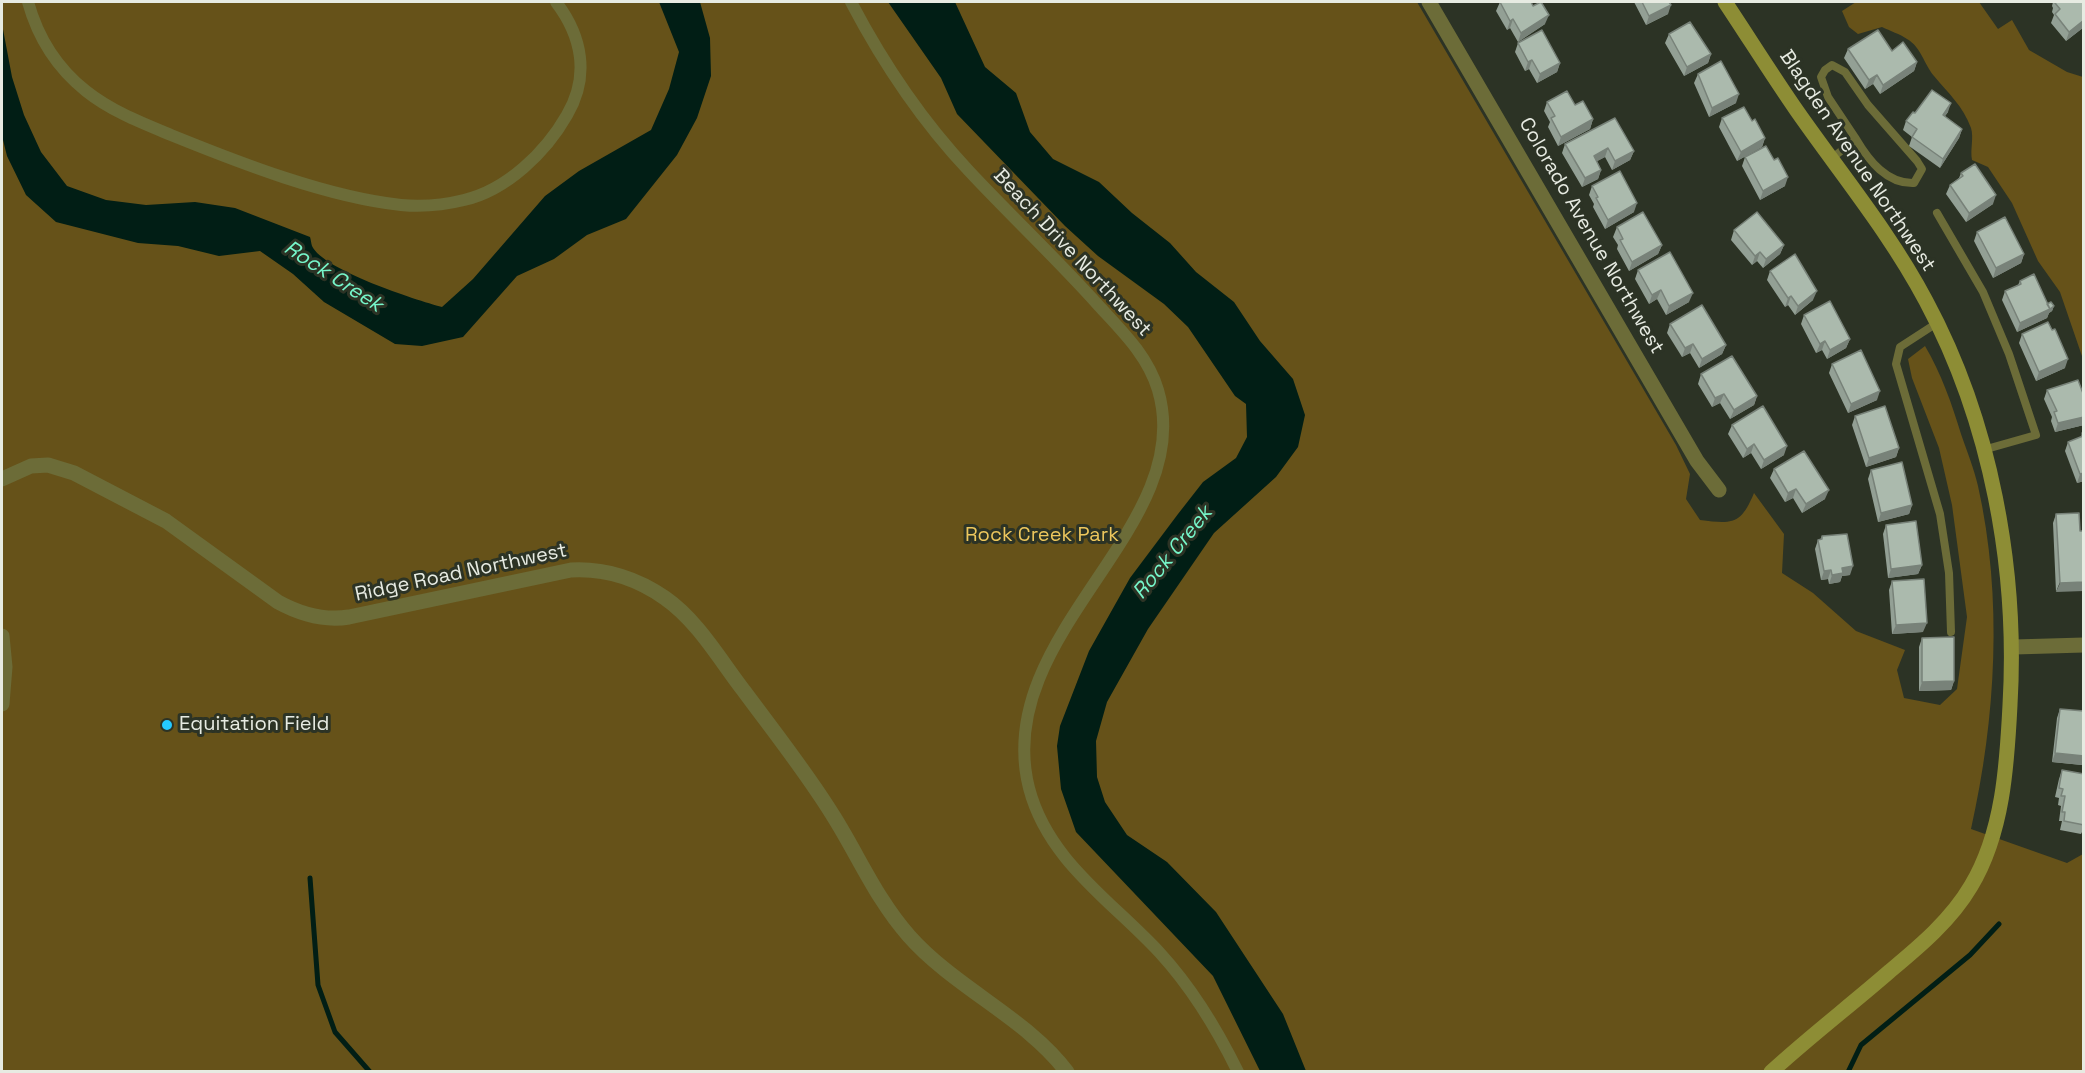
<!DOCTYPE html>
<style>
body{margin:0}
#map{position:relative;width:2085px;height:1073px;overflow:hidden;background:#2c3325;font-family:"Space Grotesk",sans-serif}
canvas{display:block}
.frame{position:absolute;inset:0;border:3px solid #e7ebe2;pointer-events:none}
</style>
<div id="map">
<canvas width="2085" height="1073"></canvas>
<div class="frame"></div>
</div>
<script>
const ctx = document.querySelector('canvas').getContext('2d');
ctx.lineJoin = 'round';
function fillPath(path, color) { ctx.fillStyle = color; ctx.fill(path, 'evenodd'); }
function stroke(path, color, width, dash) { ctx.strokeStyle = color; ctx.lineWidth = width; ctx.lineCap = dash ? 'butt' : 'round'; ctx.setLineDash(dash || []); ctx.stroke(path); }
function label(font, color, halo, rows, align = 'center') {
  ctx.font = font + ' "Space Grotesk",sans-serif'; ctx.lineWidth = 6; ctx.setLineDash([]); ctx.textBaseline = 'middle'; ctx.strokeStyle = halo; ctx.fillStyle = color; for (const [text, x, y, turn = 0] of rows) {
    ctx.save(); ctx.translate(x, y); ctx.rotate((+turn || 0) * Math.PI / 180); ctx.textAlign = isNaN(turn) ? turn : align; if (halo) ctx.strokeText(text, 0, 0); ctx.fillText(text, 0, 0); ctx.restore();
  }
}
fillPath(new Path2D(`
 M2,2H1417L1676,445L1690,474L1686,499L1700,520C1732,524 1741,525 1754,493L1784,534L1782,573L1813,593L1856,631L1905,650L1897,670L1904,698L1940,705L1957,689L1967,617L1952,505L1939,448L1912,378L1908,359L1925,346C1941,373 1952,404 1961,434C1967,451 1974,469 1978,486C2003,598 1996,718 1971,829L2067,863L2083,854V1071L2,1072Z
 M1856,2H1979L1998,29L2012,20L2029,50L2067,72L2083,77V359L2060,292L2038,261L2012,203L1988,167L1972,160C1970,149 1974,138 1971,128C1963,106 1948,93 1934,76C1924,64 1921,47 1907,39C1900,34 1890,31 1882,27L1858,34L1849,27L1842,11Z`), '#665219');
fillPath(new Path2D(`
 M659,2H700L710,38L711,76L697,118L677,155L626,219L587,235L554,259L517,276L463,337L422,346L395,344L324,302L293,274L260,251L219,256L178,246L138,243L56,222L26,195L7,156L2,136V24L12,77L24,115L41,152L67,186L106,200L146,205L195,202L235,208L310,237C311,240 311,243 312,246C323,270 416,300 442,307L473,279L545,196L579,171L651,130L669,89L679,52Z
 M888,2H955L985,67L1016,93L1030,132L1053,159L1099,182L1132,213L1170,243L1196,272L1234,302L1260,341L1293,379L1305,415L1298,447L1276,477L1214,533L1148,629L1107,702L1096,741L1097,777L1105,802L1127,835L1167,862L1216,912L1283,1014L1306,1071H1260L1213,976L1076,832L1061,789L1057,746L1060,726L1089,651L1130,578L1178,514L1203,482L1236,458L1247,437L1246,404L1235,396L1188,327L1164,304L1098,256L1065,226L957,114L941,78Z`), '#011e15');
stroke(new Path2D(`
 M310,878L318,985L335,1032L370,1072
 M1848,1072L1861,1045L1970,955L1999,924`), '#011e15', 5);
stroke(new Path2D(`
 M1831,159L1856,139L1828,97L1821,77L1825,70L1832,65L1845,72L1868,105L1917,161L1922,169L1914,183C1887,184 1869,161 1856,139
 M1937,213L1983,292L2009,354L2036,435L1983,450
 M1937,323L1900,347L1896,364L1940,514L1949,573L1951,632`), '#6c6c38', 8);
stroke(new Path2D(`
 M28,2C38,38 57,68 86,91C111,111 142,123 171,135C240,163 327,197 401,205C422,207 444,205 464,200C507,190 546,152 567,115C590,76 582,36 556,2
 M851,2C883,63 921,120 969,171C1012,217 1057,259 1099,306C1122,331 1148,356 1158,390C1199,528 990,634 1029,788C1048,861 1112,901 1160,953C1192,988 1217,1029 1238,1072`), '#6c6c38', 12);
stroke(new Path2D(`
 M1429,2L1697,461L1719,490
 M2,479L31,466L48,465L74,473L166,521L278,602C300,614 324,621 349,617L571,570C605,568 638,579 665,598C698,621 720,660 744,691C775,733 807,773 834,817C859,857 877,900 909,936C955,988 1028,1019 1067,1072
 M2,636L5,667L2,704`), '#6c6c38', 15);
stroke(new Path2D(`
 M2014,647L2084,645`), '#6c6c38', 15);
stroke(new Path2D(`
 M1725,2C1749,38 1772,75 1797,111C1841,174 1890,233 1926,301C1991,422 2018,569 2010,705C2007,765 2003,833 1971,886C1951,920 1920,946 1890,971C1851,1005 1809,1037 1771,1072`), '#8d8d35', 15);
fillPath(new Path2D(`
 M1500,2L1545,24L1518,42L1510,28L1507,30L1496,11Z
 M1634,2H1669L1668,14L1646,25Z
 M2053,2H2084V27L2066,41L2051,23L2054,15L2052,12L2053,8L2052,6Z
 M1669,34L1711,54L1708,63L1684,76L1665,43Z
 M1518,43L1560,63L1557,72L1537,83L1529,69L1525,71L1515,52Z
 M1848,49L1892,51L1917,62L1914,71L1880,94L1873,84L1865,89L1844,58Z
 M1698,74L1736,103L1709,117L1694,83Z
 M1547,102L1575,105L1593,119L1590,129L1558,146L1548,127L1550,122L1544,111Z
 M1948,112L1945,116L1962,129L1959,138L1940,168L1909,146L1912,137L1903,130L1906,121L1915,113Z
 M1722,118L1752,121L1765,138L1762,147L1737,161L1719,127Z
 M1565,144L1634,151L1630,160L1612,170L1605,157L1597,161L1601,170L1598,179L1582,187L1562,153Z
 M1745,157L1785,186L1760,200L1742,166Z
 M1961,173L1993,204L1966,222L1946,194L1950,185L1959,178Z
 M1592,186L1634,212L1605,229L1593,207L1594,204L1589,195Z
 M1617,227L1662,245L1658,254L1629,271L1617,249L1618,245L1613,237Z
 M1734,230L1784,245L1780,254L1763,268L1757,261L1752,265L1731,240Z
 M1977,232L2024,254L2021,263L1993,278L1974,241Z
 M1638,270L1689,302L1666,315L1657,299L1649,304L1635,279Z
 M1770,271L1813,300L1795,315L1788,305L1785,307L1767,280Z
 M2020,281L2047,304L2054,306L2052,311L2049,313L2047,318L2017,332L2002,300L2005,291L2018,285Z
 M1804,315L1850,339L1846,348L1827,359L1822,350L1816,353L1801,324Z
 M1670,324L1726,345L1722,354L1699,368L1690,353L1682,357L1667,333Z
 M2052,330L2065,368L2036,381L2019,343L2022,334Z
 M1832,364L1877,400L1848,413L1829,373Z
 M1701,374L1757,396L1754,405L1730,419L1720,403L1712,407L1698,384Z
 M2047,390L2084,396V425L2055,432L2051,421L2052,417L2044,399Z
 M1855,416L1899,448L1896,457L1866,467L1852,425Z
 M1732,425L1784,455L1761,469L1751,453L1743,458L1728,434Z
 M2082,433H2084V481L2077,483L2065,451L2068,442L2081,437Z
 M1774,469L1825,499L1802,513L1793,498L1785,502L1770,478Z
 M1871,470L1912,505L1909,514L1878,522L1868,479Z
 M2056,514L2080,531L2056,592L2053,523Z
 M1886,525L1922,565L1918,574L1888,578L1883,534Z
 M1822,536L1850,575L1842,576L1840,582L1829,584L1828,579L1821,580L1815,549L1818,540H1820Z
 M1892,581L1923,632L1892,634L1889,590Z
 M1922,638L1954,681L1951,690L1919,691V647Z
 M2060,709L2084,711V760L2082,765L2052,762L2057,718Z
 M2062,770L2084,774V828L2081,834L2060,830L2062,821H2059L2061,806L2058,805L2059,798L2055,797L2059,779Z`), '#93a095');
fillPath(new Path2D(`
 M1671,5L1668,14L1646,25L1649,16Z
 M1549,15L1545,24L1518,42L1521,33Z
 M1513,19L1510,28L1507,30L1510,21Z
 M2084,20V27L2066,41L2069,32Z
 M1711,54L1708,63L1684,76L1687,67Z
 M1532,60L1529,69L1525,71L1528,62Z
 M1917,62L1914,71L1880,94L1883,85Z
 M1560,63L1557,72L1537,83L1540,74Z
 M1877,75L1873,84L1865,89L1869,80Z
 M1739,94L1736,103L1709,117L1712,108Z
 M1951,103L1948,112L1939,124L1943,115Z
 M1593,119L1590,129L1558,146L1561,137Z
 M1962,129L1959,138L1940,168L1943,159Z
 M1765,138L1762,147L1737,161L1741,152Z
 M1608,148L1605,157L1590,165L1594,156Z
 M1634,151L1630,160L1612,170L1615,161Z
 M1601,170L1598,179L1582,187L1585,178Z
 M1788,177L1785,186L1760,200L1763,191Z
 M1996,195L1993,204L1966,222L1969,213Z
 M1637,203L1634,212L1605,229L1608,220Z
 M1662,245L1658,254L1629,271L1632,262Z
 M1784,245L1780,254L1763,268L1766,259Z
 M1760,252L1757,261L1752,265L1755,256Z
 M2024,254L2021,263L1993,278L1996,268Z
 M1661,290L1657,299L1649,304L1652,295Z
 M1817,291L1813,300L1795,315L1798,306Z
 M1693,293L1689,302L1666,315L1669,306Z
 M1791,296L1788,305L1785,307L1788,298Z
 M2054,306L2052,311L2049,313L2047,318L2017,332L2020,323Z
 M1850,339L1846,348L1827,359L1830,350Z
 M1825,341L1822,350L1816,353L1820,344Z
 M1693,344L1690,353L1682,357L1685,348Z
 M1726,345L1722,354L1699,368L1702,359Z
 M2068,359L2065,368L2036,381L2039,372Z
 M1880,391L1877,400L1848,413L1851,404Z
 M1724,394L1720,403L1712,407L1715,398Z
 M1757,396L1754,405L1730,419L1734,410Z
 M2084,417V425L2055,432L2058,423Z
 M1754,444L1751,453L1743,458L1747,449Z
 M1787,446L1784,455L1761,469L1764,460Z
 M1899,448L1896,457L1866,467L1869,458Z
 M2084,473V481L2077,483L2080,474Z
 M1796,489L1793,498L1785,502L1788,493Z
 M1829,490L1825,499L1802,513L1806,504Z
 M1912,505L1909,514L1878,522L1881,513Z
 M1922,565L1918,574L1888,578L1891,569Z
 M1853,566L1850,575L1842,576L1840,582L1829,584L1832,575L1842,568Z
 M1831,570L1828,579L1821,580L1824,571Z
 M2084,582V591L2056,592L2060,583Z
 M1927,623L1923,632L1892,634L1896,625Z
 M1954,681L1951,690L1919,691L1922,682Z
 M2055,753L2084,756V760L2082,765L2052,762Z`), '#788279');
const building = new Path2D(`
 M1500,2H1531L1533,6L1541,2L1549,15L1521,33L1513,19L1510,21Z
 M1642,2H1669L1671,5L1649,16Z
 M2057,2H2084V20L2069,32L2055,14L2060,9L2055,3Z
 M1690,22L1711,54L1687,67L1669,34Z
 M1542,30L1560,63L1540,74L1532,60L1528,62L1518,43Z
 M1878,30L1892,51L1903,42L1917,62L1883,85L1877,75L1869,80L1848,49Z
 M1721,61L1739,94L1712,108L1698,74Z
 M1932,90L1951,103L1943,115L1962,129L1943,159L1912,137L1917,129L1906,121L1913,112L1915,113Z
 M1567,91L1575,105L1583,101L1593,119L1561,137L1551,118L1555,116L1547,102Z
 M1744,107L1752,121L1755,119L1765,138L1741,152L1722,118Z
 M1615,118L1634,151L1615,161L1608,148L1594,156L1601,170L1585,178L1565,144Z
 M1766,146L1774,160L1778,158L1788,177L1763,191L1745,157Z
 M1975,164L1996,195L1969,213L1950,185L1963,176L1961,173Z
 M1620,171L1637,203L1608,220L1596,198L1598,197L1592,186Z
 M1643,212L1662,245L1632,262L1620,240L1623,239L1617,227Z
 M1757,212L1784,245L1766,259L1760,252L1755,256L1734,230Z
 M2005,217L2024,254L1996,268L1977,232Z
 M1670,252L1693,293L1669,306L1661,290L1652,295L1638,270Z
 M1795,254L1817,291L1798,306L1791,296L1788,298L1770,271Z
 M2034,274L2050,309L2020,323L2005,291L2021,284L2020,281Z
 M1830,301L1850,339L1830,350L1825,341L1820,344L1804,315Z
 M2051,302L2054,306L2050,309L2047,304Z
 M1702,305L1726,345L1702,359L1693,344L1685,348L1670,324Z
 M2048,322L2052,330L2055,329L2068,359L2039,372L2022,334Z
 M1861,350L1880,391L1851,404L1832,364Z
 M1732,356L1757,396L1734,410L1724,394L1715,398L1701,374Z
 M2078,380L2084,396V417L2058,423L2054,412L2057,411L2047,390Z
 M1763,406L1787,446L1764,460L1754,444L1747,449L1732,425Z
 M1885,406L1899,448L1869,458L1855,416Z
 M2082,433H2084V473L2080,474L2068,442L2083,436Z
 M1804,451L1829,490L1806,504L1796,489L1788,493L1774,469Z
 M1902,462L1912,505L1881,513L1871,470Z
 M2079,513L2080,531H2084V582L2060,583L2056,514Z
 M1916,521L1922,565L1891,569L1886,525Z
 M1847,534L1853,566L1842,568L1843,573L1832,575L1831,570L1824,571L1818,540L1822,539V536Z
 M1924,579L1927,623L1896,625L1892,581Z
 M1954,637V681L1922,682V638Z
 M2060,709L2084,711V756L2055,753Z
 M2062,770L2084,774V825L2064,821L2065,812H2062L2065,796H2061L2063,789L2059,788Z`);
fillPath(building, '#abbaad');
stroke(building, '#788279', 1.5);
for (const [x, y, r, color] of [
 [167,725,6,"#24c9fe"]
]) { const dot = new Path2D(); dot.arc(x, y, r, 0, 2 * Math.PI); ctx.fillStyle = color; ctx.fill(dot); stroke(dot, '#2c3325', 2); }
label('20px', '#e7ebe2', '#2c3325', [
 ["Blagden Avenue Northwest",1857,161,56],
 ["Colorado Avenue Northwest",1591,236,60],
 ["Beach Drive Northwest",1072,253,47],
 ["Ridge Road Northwest",461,573,-12]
]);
label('20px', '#edc75d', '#2c3325', [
 ["Rock Creek Park",1042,536]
]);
label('20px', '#e7ebe2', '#2c3325', [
 ["Equitation Field",179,725]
], 'left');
label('italic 21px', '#76f6ca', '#2c3325', [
 ["Rock Creek",333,277,33],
 ["Rock Creek",1173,553,-51]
]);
</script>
